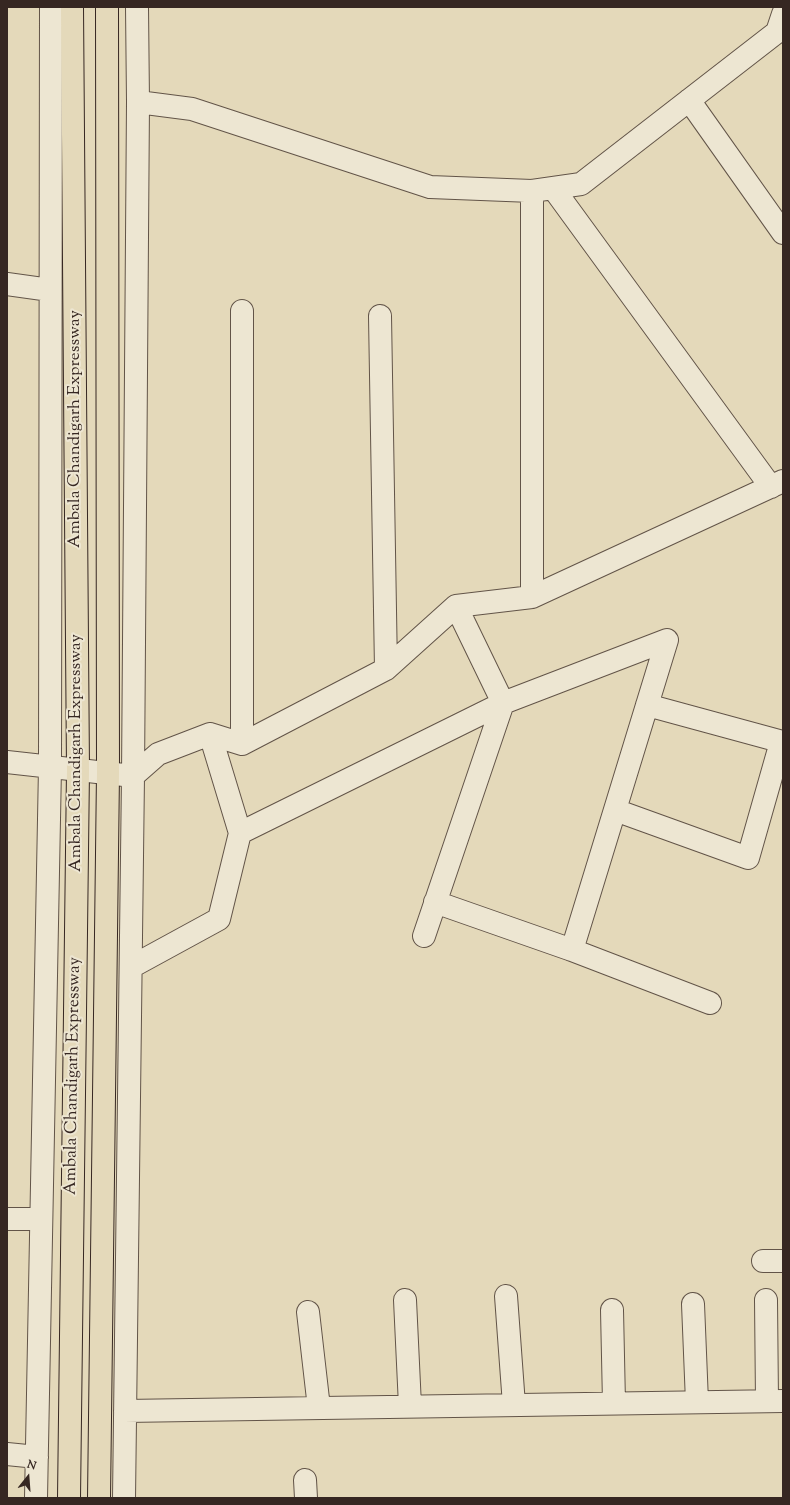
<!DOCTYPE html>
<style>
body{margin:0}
#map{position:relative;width:790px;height:1505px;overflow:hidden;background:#e4d9ba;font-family:"Sorts Mill Goudy",serif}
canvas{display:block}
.frame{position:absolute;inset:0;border:8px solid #362722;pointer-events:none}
.north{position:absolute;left:8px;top:1457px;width:40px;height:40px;-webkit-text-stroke:3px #ede6d2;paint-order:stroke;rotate:17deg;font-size:11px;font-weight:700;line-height:16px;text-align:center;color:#362722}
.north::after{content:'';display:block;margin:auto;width:14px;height:18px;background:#362722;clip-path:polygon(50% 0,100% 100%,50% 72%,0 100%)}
</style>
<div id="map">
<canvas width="790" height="1505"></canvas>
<div class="frame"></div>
<div class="north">N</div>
</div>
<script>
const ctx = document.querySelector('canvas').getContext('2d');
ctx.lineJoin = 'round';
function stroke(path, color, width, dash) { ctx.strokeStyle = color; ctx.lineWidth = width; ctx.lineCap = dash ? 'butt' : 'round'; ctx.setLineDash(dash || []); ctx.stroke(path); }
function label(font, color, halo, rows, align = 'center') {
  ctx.font = font + ' "Sorts Mill Goudy",serif'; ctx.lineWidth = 4; ctx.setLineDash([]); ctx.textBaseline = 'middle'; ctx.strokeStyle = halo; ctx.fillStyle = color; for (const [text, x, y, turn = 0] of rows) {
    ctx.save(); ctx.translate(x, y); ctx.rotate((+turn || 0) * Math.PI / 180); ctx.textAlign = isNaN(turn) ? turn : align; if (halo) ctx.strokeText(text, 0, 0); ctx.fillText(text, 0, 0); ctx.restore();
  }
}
const minor = new Path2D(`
 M689,100L783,233
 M138,102L192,109L430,187L532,191L581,184L777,32L783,14
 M553,188L771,487
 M532,191V597
 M7,284L50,290
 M242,311V744
 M380,316L386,669
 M647,705L783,742
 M7,762L133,776L158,754L210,734L242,744L386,669L456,606L532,597L783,481
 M615,810L748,858L781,742
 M240,833L503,703L667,640L572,950
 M435,902L572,950L710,1003
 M424,936L503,703L456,606
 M131,967L219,919L240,833L210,734
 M7,1219H41
 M763,1261H783
 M506,1296L514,1405
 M405,1300L410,1406
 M766,1300L767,1401
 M693,1304L697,1402
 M612,1310L614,1403
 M308,1312L319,1408
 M125,1411L783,1401
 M7,1454L37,1457
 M305,1480L306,1498
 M36,1498L50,767L51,7
 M124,1498L133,776L138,102L137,7`);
const highway = new Path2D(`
 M69,1498L78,770L72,7
 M99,1498L108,773L107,7`);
stroke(minor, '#625448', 24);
stroke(highway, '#362722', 24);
stroke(minor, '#ede6d2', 22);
stroke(highway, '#e4d9ba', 22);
label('17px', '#362722', '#ede6d2', [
 ["Ambala Chandigarh Expressway",76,429,-90],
 ["Ambala Chandigarh Expressway",77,753,-90],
 ["Ambala Chandigarh Expressway",74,1076,-89]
]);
</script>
